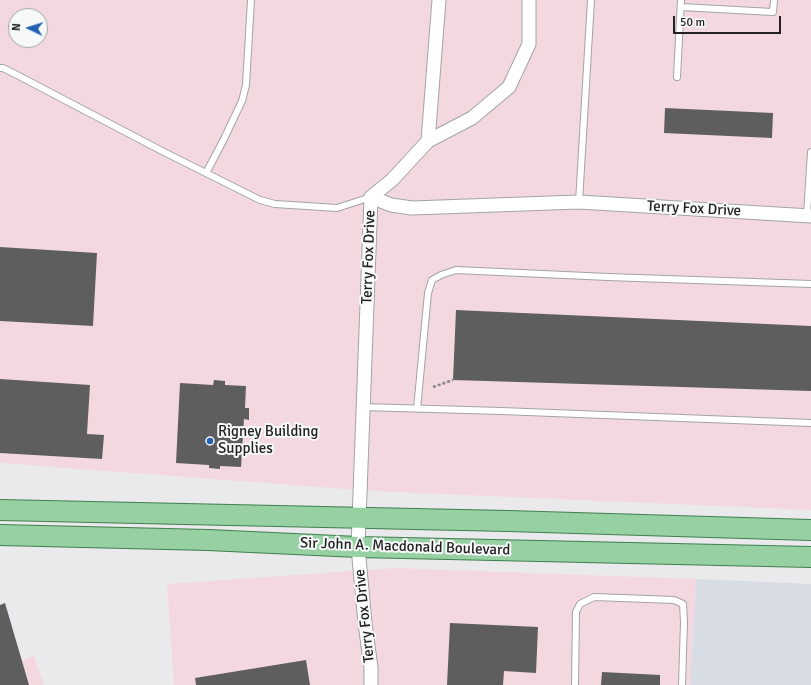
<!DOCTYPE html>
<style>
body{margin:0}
#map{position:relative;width:811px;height:685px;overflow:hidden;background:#eaeaec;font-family:Signika,sans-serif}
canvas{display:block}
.north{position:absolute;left:8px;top:8px;width:40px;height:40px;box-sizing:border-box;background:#f7f8f9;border:1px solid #a2a2a3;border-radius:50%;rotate:274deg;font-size:11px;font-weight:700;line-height:16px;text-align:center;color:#222}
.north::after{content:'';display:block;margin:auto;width:14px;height:18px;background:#2261b3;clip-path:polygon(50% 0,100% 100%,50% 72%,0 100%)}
.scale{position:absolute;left:673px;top:16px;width:108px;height:18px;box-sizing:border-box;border:2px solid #222;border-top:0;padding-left:5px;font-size:12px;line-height:14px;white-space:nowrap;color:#222;-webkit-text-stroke:3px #f7f8f9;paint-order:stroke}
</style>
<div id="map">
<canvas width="811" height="685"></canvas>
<div class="north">N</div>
<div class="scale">50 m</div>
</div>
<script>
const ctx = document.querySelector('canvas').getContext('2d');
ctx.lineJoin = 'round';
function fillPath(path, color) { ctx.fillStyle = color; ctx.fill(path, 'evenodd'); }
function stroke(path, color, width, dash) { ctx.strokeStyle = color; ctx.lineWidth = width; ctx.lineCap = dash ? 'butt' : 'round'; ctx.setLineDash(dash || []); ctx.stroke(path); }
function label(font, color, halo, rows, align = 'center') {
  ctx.font = font + ' Signika,sans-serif'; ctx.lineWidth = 4; ctx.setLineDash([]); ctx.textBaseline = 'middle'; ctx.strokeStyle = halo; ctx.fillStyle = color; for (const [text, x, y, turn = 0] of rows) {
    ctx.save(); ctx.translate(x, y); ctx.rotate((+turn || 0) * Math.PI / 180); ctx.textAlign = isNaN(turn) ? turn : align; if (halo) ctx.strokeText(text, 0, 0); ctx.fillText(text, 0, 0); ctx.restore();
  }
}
fillPath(new Path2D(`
 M696,579L811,584V685H690Z`), '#d8dde5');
fillPath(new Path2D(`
 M0,0H811V510L371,491L0,463ZM16,16H40V40H16Z
 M395,568L696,579L690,685H174L167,584Z
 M34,656L44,685H0V667Z`), '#f3d9df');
fillPath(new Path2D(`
 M665,108L773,113L772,138L664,133Z
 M0,247L97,253L93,326L0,321Z
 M456,310L811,326V391L453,380Z
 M0,379L90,385L87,434L104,435L102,459L0,453Z
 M214,380L225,381V385L246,386L245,408H249V420L244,419L241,467L220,466V469L209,468V465L176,463L180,383L213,385Z
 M5,603L29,685H0V605Z
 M450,623L538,627L536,673L504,671L503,685H447Z
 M306,660L310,685H196L195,678Z
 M602,672L660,675V685H601Z`), '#5e5e5f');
const service = new Path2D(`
 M681,7L773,12L774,0
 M0,68H3L19,76L162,151L260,200L275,204L337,208L371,197
 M677,77L681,0
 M206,173L223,141L242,101L246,85L251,0
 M579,202L591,0
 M807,215L811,152
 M363,407L501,411L811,423
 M417,409L428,293L432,280L441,275L456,270L608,277L811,284
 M575,685L576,612L580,604L594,597L674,600L683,604L684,622L682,685`);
const minor = new Path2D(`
 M428,141L439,0
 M371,197L391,205L412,208L579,202L811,216
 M371,197L392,180L428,141L472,118L509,87L529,44V0
 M371,685V668L365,623L358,547L371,197`);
const primary = new Path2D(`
 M0,510L508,521L811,530
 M0,535L208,540L358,547L811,557`);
stroke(service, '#a3a4a5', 8);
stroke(minor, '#a3a4a5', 15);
stroke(primary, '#407f4e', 22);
stroke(new Path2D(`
 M433,387L453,380`), '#89898a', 2.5, [3, 2]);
stroke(service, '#fff', 6);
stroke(minor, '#fff', 13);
stroke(primary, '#96d0a3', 20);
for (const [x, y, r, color] of [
 [210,441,4,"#2261b3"]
]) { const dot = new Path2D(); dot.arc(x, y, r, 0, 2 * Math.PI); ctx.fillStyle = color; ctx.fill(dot); stroke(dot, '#f7f8f9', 1.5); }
label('15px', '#222', '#f7f8f9', [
 ["Terry Fox Drive",694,209,3],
 ["Terry Fox Drive",369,257,-88],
 ["Sir John A. Macdonald Boulevard",405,547,2],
 ["Terry Fox Drive",365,616,-96]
]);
label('15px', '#222', '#f7f8f9', [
 ["Rigney Building",218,432],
 ["Supplies",218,449]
], 'left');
</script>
